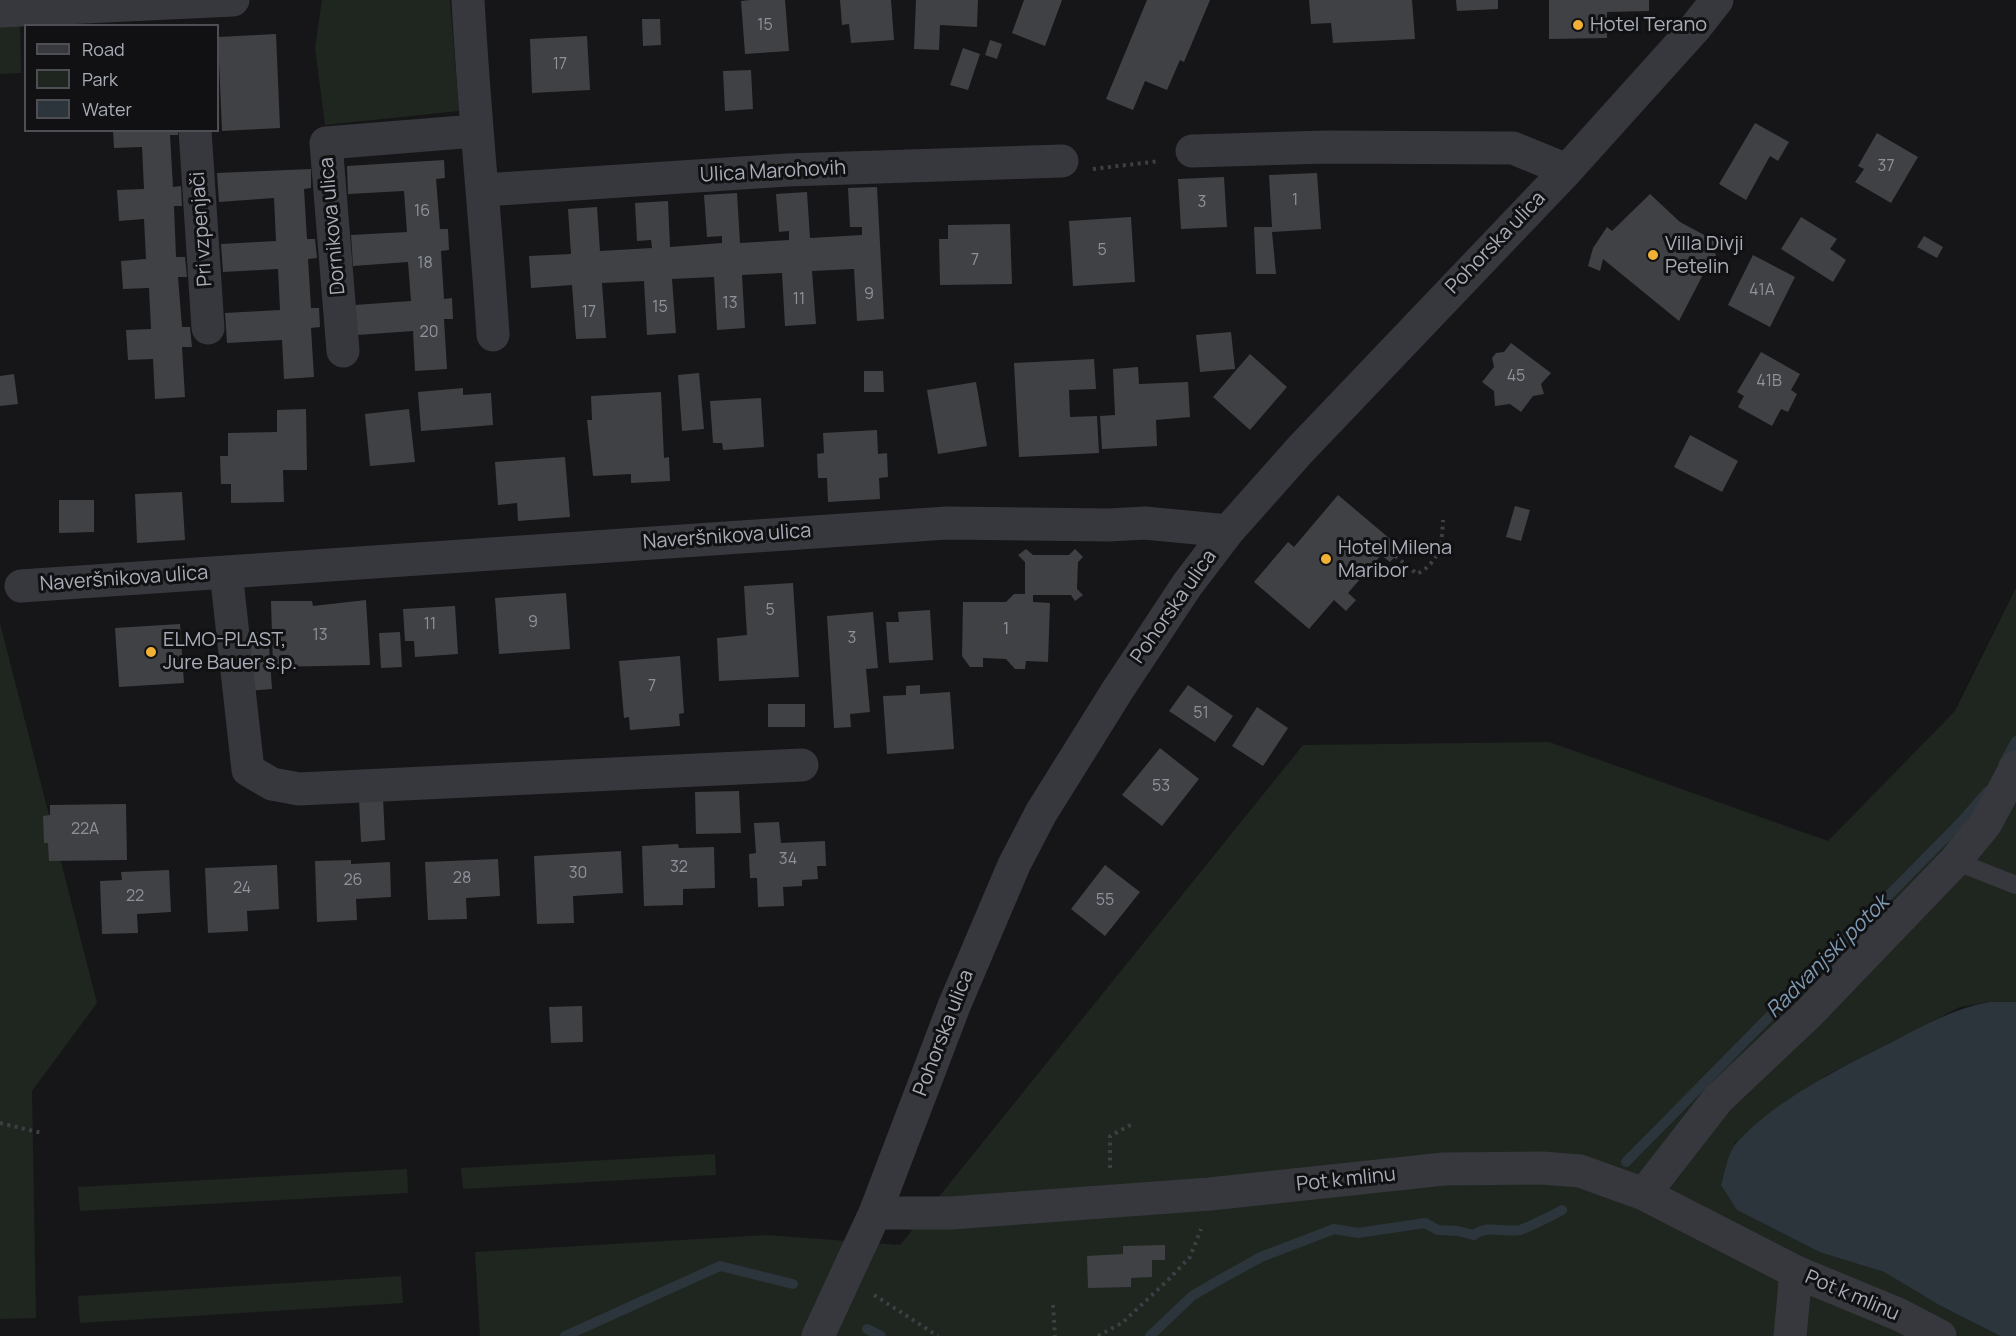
<!DOCTYPE html>
<meta charset="utf-8">
<style>
body{margin:0}
#map{position:relative;width:2016px;height:1336px;overflow:hidden;background:#161618;font-family:Manrope,sans-serif}
canvas{display:block}
.legend{position:absolute;left:24px;top:24px;width:195px;height:108px;box-sizing:border-box;background:#111113;border:2px solid #4d4f55;margin:0;padding:8px 10px;list-style:none;font-size:18px;color:#a8adb8}
.legend li{display:flex;align-items:center;gap:12px;height:30px}
.legend b{width:30px;border:2px solid #4d4f55}
</style>
<div id="map">
<canvas width="2016" height="1336"></canvas>
<ul class="legend">
<li><b style="height:8px;background:#37383d"></b>Road</li>
<li><b style="height:16px;background:#1e261f"></b>Park</li>
<li><b style="height:16px;background:#2c353c"></b>Water</li>
</ul>
</div>
<script>
const ctx = document.querySelector('canvas').getContext('2d');
ctx.lineJoin = 'round';
function fillPath(path, color) { ctx.fillStyle = color; ctx.fill(path, 'evenodd'); }
function stroke(path, color, width, dash) { ctx.strokeStyle = color; ctx.lineWidth = width; ctx.lineCap = dash ? 'butt' : 'round'; ctx.setLineDash(dash || []); ctx.stroke(path); }
function label(font, color, halo, rows, align = 'center') {
  ctx.font = font + ' Manrope,sans-serif'; ctx.lineWidth = 6; ctx.setLineDash([]); ctx.textBaseline = 'middle'; ctx.strokeStyle = halo; ctx.fillStyle = color; for (const [text, x, y, turn = 0] of rows) {
    ctx.save(); ctx.translate(x, y); ctx.rotate((+turn || 0) * Math.PI / 180); ctx.textAlign = isNaN(turn) ? turn : align; if (halo) ctx.strokeText(text, 0, 0); ctx.fillText(text, 0, 0); ctx.restore();
  }
}
fillPath(new Path2D(`
 M322,0H450L459,111L325,125L315,48Z
 M20,15L21,73L0,74V16Z
 M2016,588V1002H1989L1960,1007L1827,1075L1770,1114L1735,1143L1721,1185L1822,1253L1884,1272L1939,1305L2000,1336H480L475,1252L767,1235L900,1245L1303,745L1549,742L1828,841L1955,711Z
 M0,623L97,1003L32,1091L36,1318L0,1319Z
 M715,1154L716,1175L463,1189L461,1168Z
 M407,1169L408,1193L80,1211L78,1187Z
 M401,1276L403,1303L80,1323L78,1296Z`), '#1e261f');
fillPath(new Path2D(`
 M1989,1002H2016V1336H2000L1939,1305L1884,1272L1822,1253L1737,1210L1721,1185C1725,1172 1728,1152 1737,1142C1779,1098 1838,1069 1892,1042C1924,1025 1953,1009 1989,1002Z`), '#2c353c');
stroke(new Path2D(`
 M2003,765L2016,741
 M1626,1162L1962,821L1988,791
 M867,1329L881,1336
 M565,1336L720,1266L793,1284
 M1150,1336L1192,1296L1223,1278L1261,1257L1334,1229L1358,1233L1425,1223L1438,1230L1458,1231L1474,1235C1489,1224 1502,1233 1520,1230C1525,1229 1557,1213 1562,1210`), '#2c353c', 10);
fillPath(new Path2D(`
 M750,0H785L789,51L745,54L741,1Z
 M840,0H891L894,40L851,43L849,24L842,25Z
 M916,0H978L977,27L940,25L939,50L914,49Z
 M1024,0H1062L1045,46L1012,33Z
 M1147,0H1210L1184,62L1180,60L1167,90L1145,81L1133,110L1106,99Z
 M1309,0H1412L1415,39L1333,43L1331,23L1311,24Z
 M1456,0H1498V9L1457,11Z
 M1549,0H1649V11L1607,12V38L1549,39Z
 M642,19H660L661,45L643,46Z
 M276,34L280,128L222,131L218,37Z
 M587,36L590,90L532,93L530,39Z
 M990,40L1002,44L997,59L985,55Z
 M963,48L980,54L968,90L950,85Z
 M751,70L753,109L725,111L723,71Z
 M1755,123L1789,142L1778,161L1770,156L1746,200L1719,184Z
 M113,130H178V135H170L173,187L181,186L182,206H174L176,257H185L187,277H178L182,327H190L192,347H182L185,397L155,399L153,359L128,360L126,330L151,329L149,288L123,289L121,261L146,259L144,219L119,221L117,190L144,189L142,147L114,148Z
 M1877,133L1918,157L1891,203L1855,182L1864,169L1858,166Z
 M444,160L445,178L436,179L440,229H448L449,250L441,251L444,299L452,298L453,319H444L447,369L415,371L413,331L357,335L355,305L411,301L408,262L353,266L351,235L407,232L404,191L348,194L347,166Z
 M311,169V188L304,189L307,239H315L317,258L308,259L311,308H319L320,327L311,328L314,377L284,379L282,340L227,343L225,313L280,310L278,269L223,272L221,244L276,241L274,198L219,202L217,173Z
 M1317,173L1321,229L1272,232L1276,274H1256L1254,227H1272L1269,175Z
 M1224,177L1227,227L1181,229L1178,179Z
 M877,187L884,319L857,321L854,269L812,271L816,324L785,326L782,273L742,275L745,328L717,330L714,277L672,279L676,333L647,335L644,281L602,283L606,338L576,339L572,285L531,288L529,256L571,254L568,209L597,207L600,251L652,248L651,240L637,241L635,203L668,201L670,247L722,243V236L707,237L704,195L737,193L740,243L789,240V231L779,232L776,194L807,192L810,238L862,235V227H850L848,188Z
 M1650,194L1680,222L1719,243L1714,251L1718,260L1709,263L1679,321L1603,259L1600,271L1588,266L1593,248L1607,227L1612,231Z
 M1131,217L1135,282L1073,286L1069,221Z
 M1801,217L1837,239L1830,249L1846,260L1833,282L1781,249Z
 M1010,224L1012,284L940,285L939,239H948V225Z
 M1924,236L1943,247L1937,258L1917,247Z
 M1753,255L1795,277L1770,327L1728,305Z
 M1231,332L1235,369L1200,372L1196,335Z
 M1511,343L1551,373L1541,384L1544,394L1533,396L1521,412L1510,404L1495,406L1494,391L1482,382L1494,367L1492,358L1496,353L1504,352Z
 M1761,352L1800,374L1791,390L1797,394L1788,412L1781,409L1772,426L1738,407L1744,396L1737,392Z
 M1250,354L1287,387L1250,430L1213,397Z
 M1094,359L1096,389L1069,390L1070,417L1097,416L1099,453L1019,457L1014,363Z
 M1138,367L1139,384L1188,382L1190,417L1156,420L1157,446L1102,449L1100,416L1115,415L1113,369Z
 M864,371H883L884,392H864Z
 M699,373L704,429L682,431L678,375Z
 M14,374L18,404L0,406V376Z
 M976,382L987,446L938,454L927,390Z
 M463,388V395L491,393L493,425L421,431L418,392Z
 M661,392L664,458L669,457L670,481L631,483V474L593,476L587,420H592L591,396Z
 M761,398L764,447L723,450L722,443H713L710,401Z
 M306,409L307,470H283L284,502L231,503V484H221L220,456H228V433L277,432V410Z
 M409,409L415,462L370,466L365,414Z
 M877,430L878,454L887,453L888,477L879,478L880,499L828,502L827,478H818L817,454L824,453L823,433Z
 M1690,435L1738,461L1722,492L1674,467Z
 M565,457L570,517L518,521L517,503L498,505L495,462Z
 M182,492L185,540L137,543L135,494Z
 M1338,495L1402,549L1390,562L1381,555L1348,593L1356,600L1346,611L1334,600L1309,629L1254,582L1288,542L1294,547Z
 M59,500H94V532L59,533Z
 M1515,506L1530,510L1521,541L1506,537Z
 M1026,549L1033,555H1069L1075,549L1083,557L1078,562L1077,589L1083,595L1075,601L1071,595H1033V602L1050,603L1048,662L1026,661L1025,669H1015L1006,659L983,658V667H970L962,656L963,602H1006L1014,594H1025V562L1018,555Z
 M793,583L799,677L719,681L717,638L747,635L744,586Z
 M566,593L570,649L499,654L495,598Z
 M366,600L370,665L273,667L271,601H312L313,606Z
 M455,606L458,654L415,657L414,641H405L403,609Z
 M930,610L933,660L889,663L886,622H899L898,612Z
 M873,612L878,668L866,669L870,712L850,714L851,727L834,728L827,616Z
 M180,624L184,683L119,687L115,628Z
 M268,631L272,689L246,691L242,633Z
 M400,632L402,667L381,668L379,633Z
 M680,656L684,713L679,714L680,726L630,730L629,717L624,718L619,661Z
 M920,685V694L950,692L954,749L887,754L883,696L906,695V686Z
 M1188,685L1233,716L1215,742L1169,711Z
 M768,704H805V727H768Z
 M1257,707L1288,728L1263,766L1232,746Z
 M1160,748L1199,779L1162,826L1122,795Z
 M739,791L741,833L696,834L695,792Z
 M383,797L385,840L361,842L359,799Z
 M126,804L127,860L49,861L48,843H44L43,816L50,815V805Z
 M779,822L781,843L825,841L826,866H817L818,879L802,880V886L783,887L784,906L758,907L757,878H750L749,854L756,853L754,823Z
 M678,844L679,848L714,847L715,888L683,889V905L644,906L642,846Z
 M621,851L623,893L573,896L574,923L537,924L534,856Z
 M498,859L500,896L466,898L467,919L428,920L425,862Z
 M351,860V864L390,862L391,897L356,899L357,920L317,922L315,861Z
 M277,865L279,909L247,911L248,931L208,933L205,868Z
 M1105,865L1140,892L1105,936L1071,909Z
 M169,870L171,912L137,914L138,933L102,934L100,881L122,880L121,872Z
 M582,1006L583,1042L551,1043L549,1007Z
 M1165,1245V1260H1152V1277L1131,1278V1287L1088,1288L1087,1256L1123,1254V1246Z`), '#404145');
stroke(new Path2D(`
 M1093,169L1160,161
 M1395,556L1417,574C1440,562 1442,543 1443,520
 M0,1123L42,1133
 M1110,1168V1136L1134,1123
 M874,1295L938,1336
 M1053,1305L1055,1336
 M1098,1336L1122,1323L1167,1281L1190,1257L1201,1229`), '#3d3f44', 4, [3, 4.5]);
stroke(new Path2D(`
 M1955,861L2016,885`), '#37383d', 18);
stroke(new Path2D(`
 M468,0C474,112 486,223 493,335
 M0,11L233,0
 M195,130L208,328
 M1192,151L1327,147L1513,148L1567,170
 M484,190L787,170L1062,161
 M343,351L326,143L475,131
 M226,572L248,770L272,784L299,789L802,765
 M21,586L947,523L1109,525L1145,523L1228,531
 M1644,1194L1718,1099L1808,1014L1955,861L1986,823L2016,767
 M875,1213H951L1210,1194L1444,1169L1542,1168L1580,1171L1644,1194L1796,1272L1790,1336
 M1796,1272L1900,1315L1940,1336
 M818,1336L875,1213L954,1006L1014,865L1041,813L1117,691L1187,585L1228,531L1300,450L1567,170L1695,28L1717,0`), '#37383d', 33);
for (const [x, y, r, color] of [
 [1578,25,6,"#f2b134"],
 [1653,255,6,"#f2b134"],
 [1326,559,6,"#f2b134"],
 [151,652,6,"#f2b134"]
]) { const dot = new Path2D(); dot.arc(x, y, r, 0, 2 * Math.PI); ctx.fillStyle = color; ctx.fill(dot); stroke(dot, '#111113', 2); }
label('16px', '#8e929b', null, [
 ["15",765,26],
 ["17",560,65],
 ["37",1886,167],
 ["1",1295,201],
 ["3",1202,203],
 ["16",422,212],
 ["5",1102,251],
 ["7",975,261],
 ["18",425,264],
 ["41A",1762,291],
 ["9",869,295],
 ["11",799,300],
 ["13",730,304],
 ["15",660,308],
 ["17",589,313],
 ["20",429,333],
 ["45",1516,377],
 ["41B",1769,382],
 ["5",770,611],
 ["9",533,623],
 ["11",430,625],
 ["1",1006,630],
 ["13",320,636],
 ["3",852,639],
 ["7",652,687],
 ["51",1201,714],
 ["53",1161,787],
 ["22A",85,830],
 ["34",788,860],
 ["32",679,868],
 ["30",578,874],
 ["28",462,879],
 ["26",353,881],
 ["24",242,889],
 ["22",135,897],
 ["55",1105,901]
]);
label('20px', '#a8adb8', '#111113', [
 ["Hotel Terano",1590,25],
 ["Villa Divji",1665,244],
 ["Petelin",1665,267],
 ["Hotel Milena",1338,548],
 ["Maribor",1338,571],
 ["ELMO-PLAST,",163,640],
 ["Jure Bauer s.p.",163,663]
], 'left');
label('20px', '#a8adb8', '#111113', [
 ["Ulica Marohovih",773,172,-3],
 ["Dornikova ulica",333,226,-95],
 ["Pri vzpenjači",202,229,-94],
 ["Pohorska ulica",1496,243,-46],
 ["Naveršnikova ulica",727,537,-4],
 ["Naveršnikova ulica",124,579,-4],
 ["Pohorska ulica",1174,607,-55],
 ["Pohorska ulica",944,1033,-69],
 ["Pot k mlinu",1346,1180,-6],
 ["Pot k mlinu",1852,1296,23]
]);
label('italic 21px', '#7f9bb3', '#111113', [
 ["Radvanjski potok",1828,957,-45]
]);
</script>
